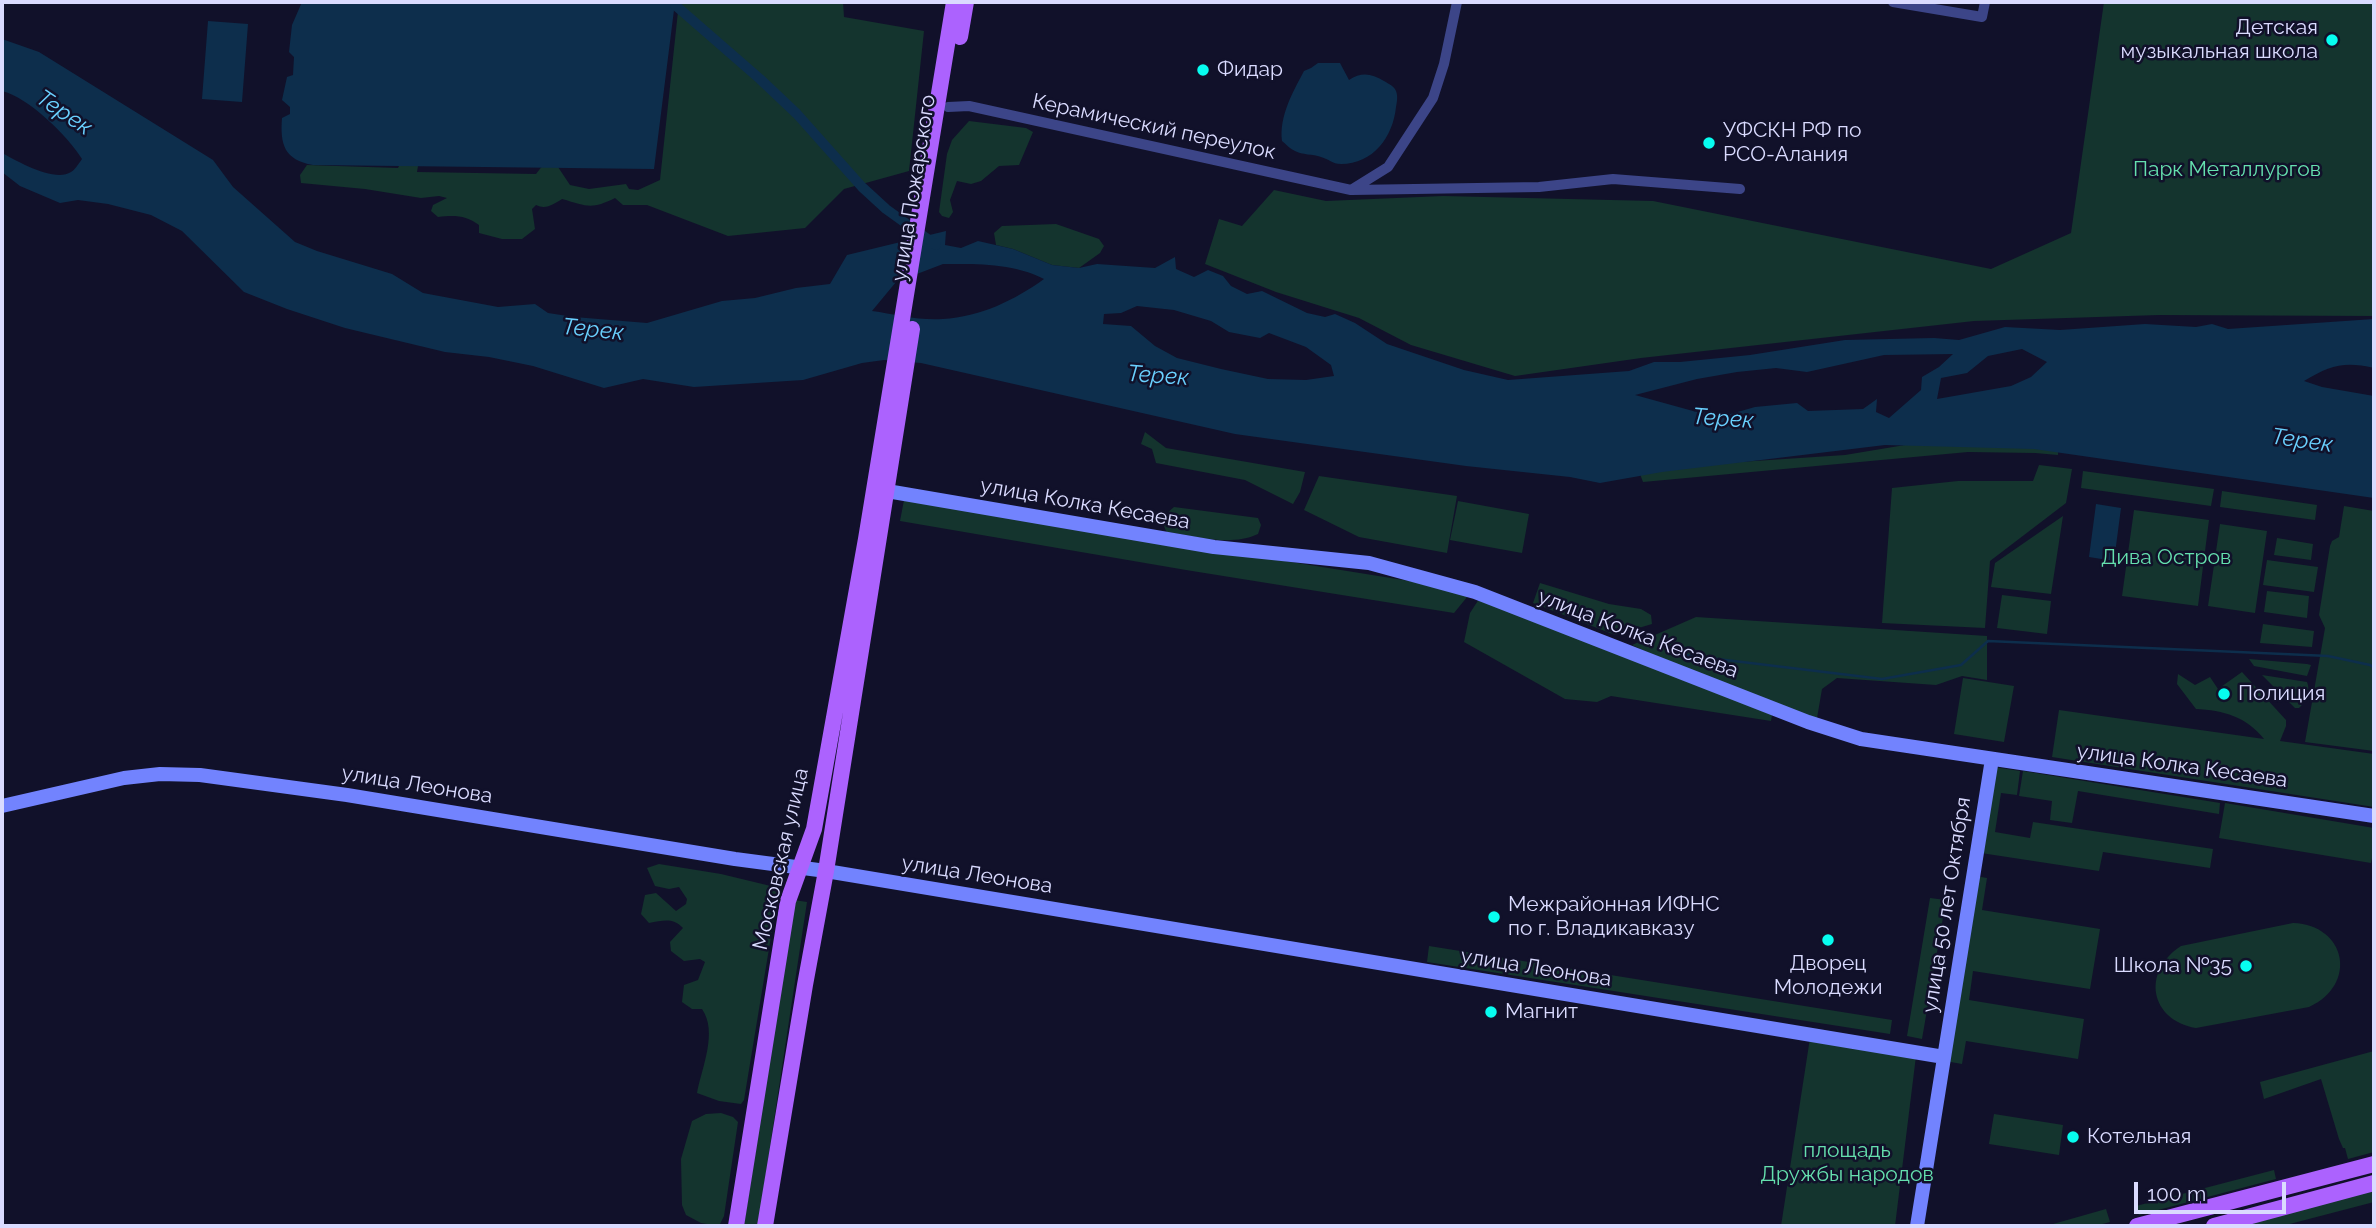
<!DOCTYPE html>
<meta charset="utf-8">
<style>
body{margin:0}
#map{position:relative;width:2376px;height:1228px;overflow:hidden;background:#11112a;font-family:Raleway,sans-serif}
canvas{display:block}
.frame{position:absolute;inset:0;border:4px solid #dadbff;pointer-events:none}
.scale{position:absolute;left:2134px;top:1182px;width:152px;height:32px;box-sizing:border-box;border:4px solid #dadbff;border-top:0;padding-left:9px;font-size:21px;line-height:24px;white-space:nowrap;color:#dadbff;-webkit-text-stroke:5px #11112a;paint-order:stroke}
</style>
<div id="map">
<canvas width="2376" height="1228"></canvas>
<div class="frame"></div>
<div class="scale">100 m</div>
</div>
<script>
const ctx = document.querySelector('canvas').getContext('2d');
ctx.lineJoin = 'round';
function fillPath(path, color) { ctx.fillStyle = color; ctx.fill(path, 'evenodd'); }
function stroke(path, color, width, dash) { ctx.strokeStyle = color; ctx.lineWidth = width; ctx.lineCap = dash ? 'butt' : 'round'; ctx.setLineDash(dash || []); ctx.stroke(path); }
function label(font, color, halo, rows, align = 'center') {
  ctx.font = font + ' Raleway,sans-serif'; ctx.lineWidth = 5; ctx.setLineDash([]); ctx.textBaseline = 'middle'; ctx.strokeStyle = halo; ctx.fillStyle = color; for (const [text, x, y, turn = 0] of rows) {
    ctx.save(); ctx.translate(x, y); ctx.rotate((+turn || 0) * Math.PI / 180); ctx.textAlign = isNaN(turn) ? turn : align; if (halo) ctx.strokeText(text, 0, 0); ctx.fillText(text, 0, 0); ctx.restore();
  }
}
fillPath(new Path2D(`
 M679,2H843L844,17L924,31L909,171L844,189L805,228L728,236L647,205H623L615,198C591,210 587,206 562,199C554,204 546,210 536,205L532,209L535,229L522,239H502L479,233V225C466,215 454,215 438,217L431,211L433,205L447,198L439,196L421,198L365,189L301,183L300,175L307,165L398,168L401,162L418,166L417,172L536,174L543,165L558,167L570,185L589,189L626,184L629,189L638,190L660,180Z
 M2104,2H2374V316L2159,315L1974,321L1641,358L1515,376L1411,345L1359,318L1276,292L1205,264L1219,219L1242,226L1274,190L1326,201L1443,196L1653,201L1991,269L2071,233Z
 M969,121L1026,128L1033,132L1019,165L999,166L981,181L971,184L957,181L950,200L953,212L949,218L942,216L939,212L947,154L952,140Z
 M1056,224L1099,239L1104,246L1100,253L1079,268L1052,265L1013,249L996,245L994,233L1002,226Z
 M1145,432L1166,448L1305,472L1300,492L1293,504L1245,480L1156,463L1152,449L1141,444Z
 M1917,443L2058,444V455L2035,453L1968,452L1643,482L1640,474L1649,468L1845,455Z
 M2039,465L2072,469L2066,503L1990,561L1985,628L1882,623L1892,488L1958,481H2033Z
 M2083,471L2214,489L2211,506L2081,488Z
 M1319,476L1457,496L1447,553L1359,537L1304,510Z
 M2222,491L2317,505L2315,520L2220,507Z
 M904,500L1472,591L1454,613L1186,570L900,521Z
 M1458,501L1529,514L1522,553L1450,540Z
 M2344,506L2374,511V751L2305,742L2325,628L2319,615L2330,546L2332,541L2339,537Z
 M1174,507L1258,518L1261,525L1258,534C1230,547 1196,536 1167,532C1160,522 1166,513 1174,507Z
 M2134,510L2209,520L2198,606L2122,596Z
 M2063,516L2051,594L1991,587L1995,563Z
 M2220,524L2267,531L2255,613L2208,606Z
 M2277,538L2313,544L2311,560L2274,555Z
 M2267,560L2318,567L2314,592L2263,585Z
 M1540,583L1609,604L1641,609L1651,615L1652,624L1615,635L1533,603Z
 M2267,591L2309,596L2307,618L2264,612Z
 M2002,595L2051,601L2047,634L1997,628Z
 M1481,596L1772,715L1771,721L1611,696L1597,702L1565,699L1464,642L1470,613Z
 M1696,617L1987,636V680L1962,676L1936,685L1837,678L1822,689L1816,724L1683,669L1632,645Z
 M2263,624L2314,631L2312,647L2260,643Z
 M2249,659L2307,664L2311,665L2307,676L2254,666Z
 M2242,672L2286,720V726L2280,741L2374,754V807L2052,757L2059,710L2264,739C2247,717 2223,710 2196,709L2177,684L2178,674L2195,685L2210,677L2218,689Z
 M2262,675L2307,682C2311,691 2306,702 2299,708H2295Z
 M1963,678L2014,686L2004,742L1954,734Z
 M1994,767L2020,771L2017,795L2001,793L1995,832L2030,838L2033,822L2213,849L2210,868L2103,852L2099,871L1981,853Z
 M2023,771L2220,803L2219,814L2078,791L2072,823L2050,820L2052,801L2019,796Z
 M2225,803L2374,828V849L2371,863L2219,838Z
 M659,864L721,874L779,888L744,1100L741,1104L719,1101L697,1093C702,1067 718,1032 702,1009H692L682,1002L684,985L698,980L705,962L700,959L684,961L671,951L670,942L683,928C672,917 663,921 649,923L641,914L645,895L656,893L676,911L686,904L687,899L679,887L669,889L655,886L647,868Z
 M1975,876L1987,878L1982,910L2100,929L2090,989L1973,971L1969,1000L2084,1019L2078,1059L1966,1041L1962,1064L1945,1061Z
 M1930,898L1946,900L1922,1039L1907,1036Z
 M794,900L807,902L758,1226H744Z
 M2293,923C2347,925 2358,985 2309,1007L2196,1028C2150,1020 2141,972 2181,946Z
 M1429,946L1892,1020L1890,1034L1427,962Z
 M1810,1038L1916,1056L1895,1226H1781Z
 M2374,1051V1152L2348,1159L2345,1148H2343L2339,1139L2321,1079L2264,1099L2260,1082Z
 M721,1113L733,1117L738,1122L724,1216L719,1226L701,1223L686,1215L682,1205L681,1159L692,1121L706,1114Z
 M1994,1114L2063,1125L2059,1155L1989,1144Z
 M2274,1170L2276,1179L2139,1215L2136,1206Z
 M2374,1187V1202L2282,1226H2227Z
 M2106,1209L2110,1222L2095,1226H2046Z`), '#14342e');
fillPath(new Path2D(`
 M302,2H675L654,169L313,165C284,160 280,144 282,118L290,114V107L282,100L287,77L293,75L294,57L289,52L292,25Z
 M208,21L248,24L242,102L202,99Z
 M2,39L39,52L213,160L233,187L295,242L317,251L392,274L423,293L498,307L535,304L548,313L574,317L647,323L722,301L755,298L796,288L830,284L847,255L946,231L945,245L961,248L978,241L1013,249L1052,265L1079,268L1097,264L1155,268L1175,257L1176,269L1194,277L1208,270L1223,276L1231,286L1247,294L1262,291L1307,313L1325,317L1335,314L1355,323L1387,344L1464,370L1508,380L1629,371L1654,362H1680L1750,355L1845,340L1934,338L1959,340L2005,327L2060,330L2145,324L2196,327L2212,324L2228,329L2374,319V368C2345,361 2330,365 2304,381L2322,387L2374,396V498L2034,449L1885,445L1662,472L1600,483L1570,477L1466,466L1235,434L921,363L884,360L862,363L803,380L694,387L643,379L604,388L533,366L489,357L445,352L345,328L287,309L244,292L182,231L151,215L108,204L78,200L60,203L20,186L2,172V153C17,161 55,183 71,172C75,170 79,163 82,159C68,136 28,97 2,91ZM943,264C977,264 1013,263 1044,279C1015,300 980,317 943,319C920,321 894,314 872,311L896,282ZM1137,306L1174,310L1211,321L1229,332L1260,338L1269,333L1306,347L1331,365L1334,376L1306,380L1268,379L1221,369L1177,358L1155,346L1131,326L1103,324L1104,314L1121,313ZM2022,349L2047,362L2031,377L2011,386L1937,399L1941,378L1967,373L1988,356ZM1953,354L1939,367L1922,377L1921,390L1889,418L1876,412L1877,399L1863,409L1808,411L1797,403L1755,407L1727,415L1693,411L1635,395L1697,379L1737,372L1776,368L1807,372L1884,355Z
 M1318,63H1340L1349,80C1361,72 1371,73 1384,81C1389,84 1394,86 1396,91C1398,96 1397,102 1396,107C1393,137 1373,164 1341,164C1332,164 1329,159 1321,157C1313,154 1302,155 1295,151C1290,149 1286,144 1282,141C1279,116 1293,92 1304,71L1311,68Z
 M2096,504L2121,508L2114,561L2089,557Z`), '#0d2e4c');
stroke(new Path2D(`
 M1668,653L1882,679L1961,665L1988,641L2306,655L2328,656L2370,665L2374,668`), '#0d2e4c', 2.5);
stroke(new Path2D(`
 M675,5L760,79L797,114L862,187L886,209L936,245`), '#0d2e4c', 10);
stroke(new Path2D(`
 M1893,2L1982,17L1985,2
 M948,107L969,106L1351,190L1388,167L1433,98L1444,64L1457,2
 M1352,190L1539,187L1613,179L1740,189`), '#3c4588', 10);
stroke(new Path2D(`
 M887,491L1214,547L1369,563L1475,592L1808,722L1861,739L2374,816
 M2,806L124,778L160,774L200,775L347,795L735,859L826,871L1944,1057
 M1917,1226L1992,759`), '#7283fe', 14);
stroke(new Path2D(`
 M960,37L966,2
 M736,1226L788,901L814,829L866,539L954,2
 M765,1226L805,985L826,871L912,329
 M2137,1226L2374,1164
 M2214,1226L2374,1183`), '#ac62fe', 16);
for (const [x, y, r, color] of [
 [2332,40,7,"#07fdf0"],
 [1203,70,7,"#07fdf0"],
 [1709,143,7,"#07fdf0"],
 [2224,694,7,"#07fdf0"],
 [1494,917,7,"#07fdf0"],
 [1828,940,7,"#07fdf0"],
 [2246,966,7,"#07fdf0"],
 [1491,1012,7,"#07fdf0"],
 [2073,1137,7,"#07fdf0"]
]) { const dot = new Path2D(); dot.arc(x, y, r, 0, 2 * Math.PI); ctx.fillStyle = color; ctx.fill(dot); stroke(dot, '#11112a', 2.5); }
label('21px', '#dadbff', '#11112a', [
 ["Детская",2318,28,"right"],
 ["музыкальная школа",2318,52,"right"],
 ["Фидар",1217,70],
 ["УФСКН РФ по",1723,131],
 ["РСО-Алания",1723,155],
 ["Полиция",2238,694],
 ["Межрайонная ИФНС",1508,905],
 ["по г. Владикавказу",1508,929],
 ["Дворец",1828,964,"center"],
 ["Молодежи",1828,988,"center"],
 ["Школа №35",2232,966,"right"],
 ["Магнит",1505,1012],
 ["Котельная",2087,1137]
], 'left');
label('21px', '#dadbff', '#11112a', [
 ["Керамический переулок",1154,127,12],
 ["улица Пожарского",914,188,-81],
 ["улица Колка Кесаева",1085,504,10],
 ["улица Колка Кесаева",1638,634,21],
 ["улица Колка Кесаева",2182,766,8],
 ["улица Леонова",417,785,9],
 ["Московская улица",781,859,-77],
 ["улица Леонова",977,875,9],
 ["улица 50 лет Октября",1947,905,-81],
 ["улица Леонова",1536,968,9]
]);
label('21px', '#65e0ae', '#11112a', [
 ["Парк Металлургов",2227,170],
 ["Дива Остров",2166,558],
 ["площадь",1847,1151],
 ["Дружбы народов",1847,1175]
]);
label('italic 23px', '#69d0fe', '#11112a', [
 ["Терек",64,113,34],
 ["Терек",593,330,6],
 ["Терек",1158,376,4],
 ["Терек",1723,419,4],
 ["Терек",2302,441,8]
]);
</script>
